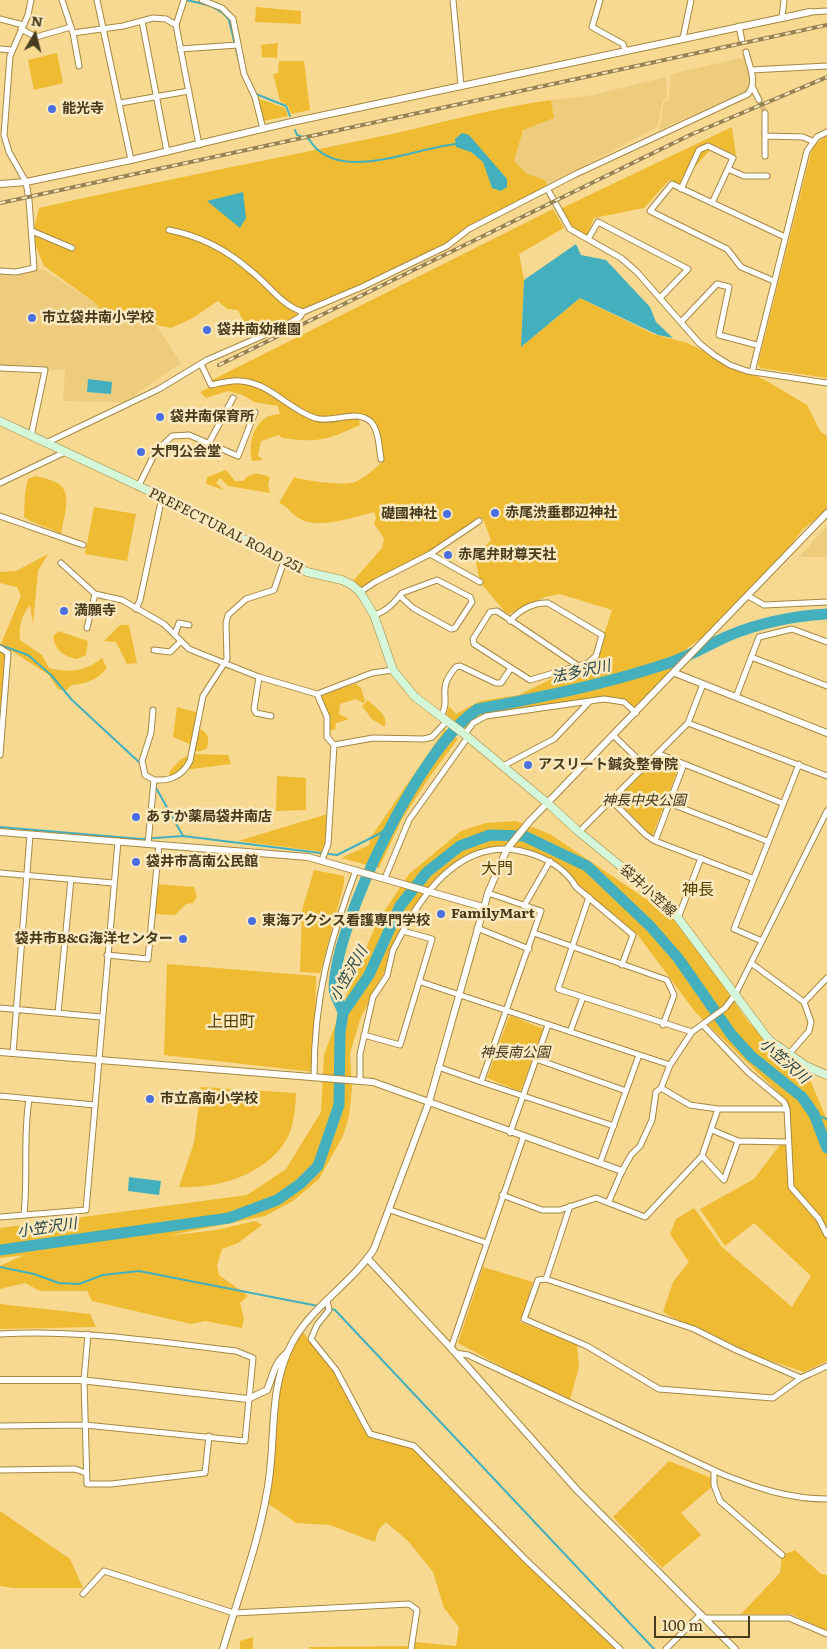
<!DOCTYPE html>
<meta charset="utf-8">
<style>
body{margin:0}
#map{position:relative;width:827px;height:1649px;overflow:hidden;background:#f8d992;font-family:Literata,serif}
canvas{display:block}
.north{position:absolute;left:10px;top:10px;width:50px;height:50px;-webkit-text-stroke:4px #fae8be;paint-order:stroke;rotate:8deg;font-size:14px;font-weight:700;line-height:20px;text-align:center;color:#473b1d}
.north::after{content:'';display:block;margin:auto;width:18px;height:22px;background:#473b1d;clip-path:polygon(50% 0,100% 100%,50% 72%,0 100%)}
.scale{position:absolute;left:654px;top:1616px;width:96px;height:22px;box-sizing:border-box;border:2px solid #473b1d;border-top:0;padding-left:6px;font-size:15px;line-height:18px;white-space:nowrap;color:#473b1d;-webkit-text-stroke:4px #fae8be;paint-order:stroke}
</style>
<div id="map">
<canvas width="827" height="1649"></canvas>
<div class="north">N</div>
<div class="scale">100 m</div>
</div>
<script>
const ctx = document.querySelector('canvas').getContext('2d');
ctx.lineJoin = 'round';
function fillPath(path, color) { ctx.fillStyle = color; ctx.fill(path, 'evenodd'); }
function stroke(path, color, width, dash) { ctx.strokeStyle = color; ctx.lineWidth = width; ctx.lineCap = dash ? 'butt' : 'round'; ctx.setLineDash(dash || []); ctx.stroke(path); }
function label(font, color, halo, rows, align = 'center') {
  ctx.font = font + ' Literata,"Noto Sans JP",serif'; ctx.lineWidth = 5; ctx.setLineDash([]); ctx.textBaseline = 'middle'; ctx.strokeStyle = halo; ctx.fillStyle = color; for (const [text, x, y, turn = 0] of rows) {
    ctx.save(); ctx.translate(x, y); ctx.rotate((+turn || 0) * Math.PI / 180); ctx.textAlign = isNaN(turn) ? turn : align; if (halo) ctx.strokeText(text, 0, 0); ctx.fillText(text, 0, 0); ctx.restore();
  }
}
fillPath(new Path2D(`
 M745,57L750,79L749,89L745,92L659,130L664,102L669,100L671,74Z
 M666,77L667,99L663,101L657,127L547,186L545,180L527,174L514,161L523,130L554,118L551,100L593,95Z
 M36,269L45,270L94,302L117,321L156,325L181,363L125,402L63,401L65,370L0,368V271L6,275Z
 M827,526V557H799Z`), '#eecc7d');
fillPath(new Path2D(`
 M256,7L301,11V24L255,22Z
 M278,43L277,58L262,57L261,45Z
 M57,53L63,83L34,90L28,60Z
 M279,61H304L310,110L291,114L288,106L280,101L273,74L278,73Z
 M257,98L285,108L288,116L263,121Z
 M551,100L554,118L523,130L514,161L527,174L545,180L547,186L469,229L437,251L303,312L280,299L300,317L250,336L238,310L227,309L218,301L191,319L171,328L156,325L149,320L117,318L105,313L94,302L44,266L32,237L39,208C150,183 262,161 373,138C432,126 490,108 551,100Z
 M732,127L736,156L715,145L679,184L669,180L644,208L594,218L586,238L574,231L562,208Z
 M827,136V378L760,368L758,364L811,152L815,144Z
 M553,209L564,228L519,254L524,280L521,347L580,298L653,334L687,343L765,380L807,405L820,431L827,436V510L803,529L767,576L727,618L680,654L681,663L636,713L624,702L606,699L486,716L473,723L465,734L446,715L449,706L456,714L480,701L519,695L597,656L612,610L560,594L545,597L509,614L505,612L480,582L475,557L491,540L483,519L430,554L358,591L353,581L382,548L384,538L374,524L376,518L374,512C354,517 316,531 297,517C289,512 291,509 279,503L294,477C304,481 346,486 355,482C365,478 375,468 383,461L372,423L358,417L360,425C327,440 319,443 282,438L279,435L261,441L258,455L263,460L252,461C247,441 256,414 280,414L278,406L254,402L243,395L228,391L206,398L200,392L216,384L212,380ZM295,407L315,418H352L349,420L311,419Z
 M226,470L235,481H243C251,471 259,473 270,477L268,485L270,493L228,486L220,478L216,483L224,490L206,484L207,477Z
 M36,476C42,478 53,480 59,484C73,494 63,519 61,534C49,527 36,525 24,517L25,493L28,479Z
 M94,507L136,514L127,561L85,554Z
 M48,554L38,571L33,624L30,605C21,616 19,626 20,640L42,655L49,668C68,673 86,672 102,658L107,668C98,679 87,684 72,685L65,691L58,689L49,675L1,644L21,596L17,587L0,583V572L16,571Z
 M120,625H129L137,663L127,664L116,642L104,641Z
 M58,631L88,641L86,655L77,659C63,656 56,651 53,637Z
 M0,647L8,653L0,722Z
 M356,684L361,688L365,701L363,703L356,699L340,704L339,714L349,719L336,723L335,730H330L319,699C325,693 348,685 356,684Z
 M368,700C376,709 388,713 385,727L372,719L362,706Z
 M177,707L199,713L192,736L201,729C209,735 209,738 207,748L201,751L188,752L190,744L173,737Z
 M445,729L458,739L431,775L402,819L379,868L341,858L369,845L371,837Z
 M191,754L228,755L231,764L184,770L171,779L169,772L180,760Z
 M657,758L676,765L678,769L653,834L650,835L616,799Z
 M277,776L306,778V810L276,811Z
 M331,813L325,852L238,841Z
 M516,821L550,834L677,920L750,1024L806,1070L827,1120V1361L804,1372L724,1345L663,1312L673,1282L689,1262L670,1234L676,1219L694,1208L722,1247L792,1307L811,1276L754,1223L725,1246L700,1209L754,1179L788,1134L784,1102L787,1101L696,1013L637,934L575,885L544,856L500,847L480,853L450,870L415,910L394,949L383,975L361,1017L350,1053L352,1089L349,1116L343,1136L319,1179L293,1201L265,1216L167,1236L216,1230L255,1221L262,1225L238,1243L222,1249L217,1266L219,1275L248,1296L240,1303L244,1319L242,1328L205,1321L191,1324L92,1301L87,1291H40L25,1283L0,1289V1266L24,1255L0,1258V1228L247,1195L286,1169L321,1112L324,1055L344,1002L377,922L409,874L461,831L486,823Z
 M314,870L344,876V884L320,973L300,972L302,910Z
 M156,884L194,887L197,897L193,903L186,904L175,915L153,914Z
 M167,964L316,976L314,1072L164,1055Z
 M512,1016L543,1029L521,1090L519,1091L487,1078L509,1017Z
 M201,1087L296,1093C295,1111 294,1130 283,1145C261,1176 215,1189 179,1187L194,1143Z
 M483,1267L533,1282L520,1322L577,1344L579,1367L569,1403L458,1343Z
 M0,1304L90,1314L96,1327L0,1329Z
 M301,1330L338,1375L370,1434L414,1446L620,1649H414L415,1642L456,1646L459,1627L444,1608L433,1572L409,1542L386,1522L378,1530L375,1542L330,1525L296,1523L269,1504L274,1400L281,1368Z
 M669,1461L714,1479V1485L681,1513L701,1535L662,1568L613,1517Z
 M0,1511L70,1559L83,1588H14L0,1586Z
 M795,1550L821,1574L827,1575V1631L791,1614H741L780,1573L782,1555Z
 M253,1637V1649H240V1641Z
 M409,1646V1649H310L309,1647Z`), '#eebb32');
fillPath(new Path2D(`
 M462,133L469,135L507,179V187L501,191L492,188L483,162L471,152L456,147L455,139Z
 M243,192L246,218L240,228L207,201Z
 M576,244L581,255L606,260L650,307L656,322L673,338L658,335L580,298L521,347L524,280Z
 M88,379L112,382L111,394L87,392Z
 M129,1177L161,1181L159,1195L128,1191Z`), '#44b0be');
stroke(new Path2D(`
 M185,0C202,3 219,6 229,20L242,74
 M256,94L286,106L290,116
 M295,130L297,135L309,139C336,186 416,147 457,144
 M0,645L28,655L51,675L72,700L140,763
 M155,786L183,836
 M0,827L141,839L183,836L337,855L379,834L391,825
 M814,1114L827,1119
 M0,1267L34,1274L59,1283L79,1284L103,1275L139,1271L318,1306
 M323,1307L335,1310L654,1649`), '#44b0be', 2);
stroke(new Path2D(`
 M343,1013C341,1005 334,995 334,988C336,921 421,745 478,709C543,697 606,684 669,663C690,656 708,645 728,636C759,623 793,616 827,614
 M0,1250L229,1218L277,1200L300,1184L318,1166L339,1105L340,1033L343,1013L369,975L400,906L427,872L460,846L490,835L524,836L587,866L650,926L678,958L731,1034L751,1056L802,1097L814,1114L827,1148`), '#44b0be', 11);
stroke(new Path2D(`
 M759,100L765,113`), '#d5b97b', 5, [5, 2.5]);
const minor = new Path2D(`
 M62,0L73,33L79,66
 M97,0L131,160
 M184,0L176,25L199,145
 M202,0L222,8L233,19L244,74L255,97L263,129
 M453,0L461,85
 M600,0L592,27L623,44L625,50
 M810,12L827,11
 M782,17L784,0
 M0,19L23,25
 M142,21L167,152
 M739,26L742,41
 M21,29L36,37L71,27
 M73,33L123,26L153,18L166,19L176,25
 M683,38L691,0
 M0,49L12,50
 M180,49L238,45
 M751,70L827,66
 M753,88L759,100
 M120,103L189,91
 M765,113V156
 M766,136L803,137L812,141
 M728,169L744,176H767
 M681,189L699,150L708,146L733,158L712,203
 M548,190L570,229L621,258L637,272L699,343L714,355L730,365L747,371L827,383
 M169,230C201,236 227,250 251,271C268,284 282,306 303,312L362,287L447,246L469,229L576,174L748,94C758,82 749,66 746,52
 M32,231L72,248
 M588,239L598,222L688,269L660,298
 M0,271L16,272L34,268L29,200L26,182L9,152L4,135L10,56L28,15L31,0
 M774,281L741,267L727,249L650,211L672,184L785,237
 M681,322L717,284L729,287L719,335L757,345
 M201,364L211,385C220,383 232,380 241,381C270,383 289,410 315,418C332,424 357,408 371,422C379,431 379,448 381,459
 M0,368L45,370L31,436
 M752,372L807,151L817,137L827,132
 M46,443L159,389L207,360L283,327L300,317L303,312
 M209,443L233,398
 M0,483L65,452
 M138,487L155,453L172,436L189,435L238,456L255,412
 M0,516L83,545
 M430,554L480,582
 M61,563L95,594L122,600L164,624L189,649L259,677L317,694L372,673L393,670
 M360,592L375,582L430,554L479,521
 M748,596L764,605L827,602
 M136,609L140,600L162,497
 M374,615C387,611 393,604 402,593L437,580L470,597L472,602L455,628L451,629L413,608L400,596
 M510,621C519,610 534,602 548,603L602,635L596,656L588,663L530,680L474,644L473,639L490,612L497,611L577,665
 M87,628L95,594
 M175,634L179,623L189,625
 M0,648L8,653L0,755
 M154,650L170,652L181,641
 M751,657L827,686
 M259,677L254,709L256,713L271,716
 M317,694L327,717V737L334,745L373,738L424,739L432,737L447,721
 M736,697L759,637L792,629L827,642
 M441,716C452,697 435,691 456,667L460,666L496,683H501L511,668
 M688,723L827,776
 M465,734L473,723L486,716L604,699L624,702L636,713
 M614,736L645,766
 M659,754L782,803
 M503,766L554,739L589,702
 M154,780C171,781 182,776 190,761L203,696L227,659L226,623L228,615L246,599L274,590L284,561
 M611,800L646,835L655,841L752,878
 M669,803L767,841
 M579,832L688,723L703,684
 M655,841L684,764
 M148,844L154,780L145,775L142,761L151,733L153,710
 M322,860L328,844L334,745
 M0,873L113,883
 M385,878L409,820L468,737
 M488,893L541,911L481,1082L614,1126
 M589,897L558,989L692,1032
 M524,906L550,861
 M678,918L701,858
 M477,928L529,949
 M403,931C430,881 472,832 535,855C551,861 567,871 576,887L633,935L622,965
 M534,933L667,980L674,995L663,1025
 M762,941L734,929L799,764
 M107,955L148,959L159,845
 M751,963L804,1002
 M421,982L670,1065
 M0,1008L101,1017
 M58,1013L71,879
 M703,1025L748,1072L784,1102L787,1109L791,1187L819,1219L827,1235
 M570,1032L583,997
 M13,1053L30,835
 M789,1054L809,1031L811,1022L804,1002L827,978
 M536,1059L626,1091
 M438,1067L481,1082
 M314,1077C314,998 329,943 356,870
 M360,1081V1054L373,997L387,976L393,950L403,931L432,939L400,1045L364,1035
 M661,1088L690,1105L718,1109H787
 M0,1096L95,1105
 M712,1130L738,1141L788,1142
 M510,1133L548,1025
 M702,1156L724,1180L738,1141
 M600,1163L639,1055
 M502,1195L542,1210H560L596,1198L645,1217L702,1156L718,1109
 M609,1201L622,1171L631,1155L640,1146L652,1120L656,1092L661,1088L670,1065L692,1032L725,1008L735,995L827,811
 M570,1206L546,1279L694,1329L736,1350L801,1378
 M390,1210L487,1243
 M24,1215C28,1176 23,1138 29,1099
 M0,1217L86,1210L118,841
 M546,1279L538,1280L524,1319L587,1346L659,1389L773,1398L801,1378L827,1366
 M327,1301L329,1310L317,1325L311,1339L336,1370L370,1434L414,1446L526,1560L620,1649
 M0,1334C79,1329 158,1342 236,1351L253,1358L245,1441L85,1425L0,1426
 M88,1334L84,1380L87,1484H111L205,1473L209,1436
 M451,1348L523,1138
 M455,1353L468,1355L722,1474C757,1488 789,1499 827,1499
 M0,1470L75,1469L86,1473
 M714,1470V1485L720,1501L782,1555
 M83,1594L104,1571L234,1613L409,1604L417,1610L411,1649
 M705,1618H789L827,1634
 M666,1649L701,1614`);
const tertiary = new Path2D(`
 M0,184L26,182L131,160L287,123L810,12
 M675,673L827,733
 M0,832L308,857L483,907
 M0,1052L373,1082L622,1171
 M368,1259L451,1348L577,1490L735,1649
 M0,1380H80L248,1399L267,1390C273,1376 274,1363 287,1353
 M223,1649C238,1597 258,1545 267,1492C277,1441 267,1391 292,1343C312,1306 351,1284 374,1249L429,1102L488,893L507,849L529,822L827,513`);
const secondary = new Path2D(`
 M0,421L162,497L307,572L342,580L352,585L360,592L374,615L393,670L415,697L463,733L552,807L579,832L651,891L678,918L769,1040L806,1066L827,1075`);
stroke(minor, '#a58842', 7);
stroke(tertiary, '#a58842', 8);
stroke(secondary, '#a58842', 9);
stroke(minor, '#fff', 5);
stroke(tertiary, '#fff', 6);
stroke(secondary, '#d4f6d9', 8);
const rail = new Path2D(`
 M0,203L827,25
 M219,365L690,135L827,77`);
stroke(rail, '#968252', 4);
stroke(rail, '#fae8be', 2, [5.5]);
for (const [x, y, r, color] of [
 [52,109,5,"#4a6fe2"],
 [32,318,5,"#4a6fe2"],
 [207,330,5,"#4a6fe2"],
 [160,417,5,"#4a6fe2"],
 [141,452,5,"#4a6fe2"],
 [495,513,5,"#4a6fe2"],
 [447,514,5,"#4a6fe2"],
 [448,555,5,"#4a6fe2"],
 [64,611,5,"#4a6fe2"],
 [528,765,5,"#4a6fe2"],
 [136,817,5,"#4a6fe2"],
 [136,862,5,"#4a6fe2"],
 [441,914,5,"#4a6fe2"],
 [252,921,5,"#4a6fe2"],
 [183,939,5,"#4a6fe2"],
 [150,1099,5,"#4a6fe2"]
]) { const dot = new Path2D(); dot.arc(x, y, r, 0, 2 * Math.PI); ctx.fillStyle = color; ctx.fill(dot); stroke(dot, '#fae8be', 2); }
label('bold 14px', '#473b1d', '#fae8be', [
 ["能光寺",62,109],
 ["市立袋井南小学校",42,318],
 ["袋井南幼稚園",217,330],
 ["袋井南保育所",170,417],
 ["大門公会堂",151,452],
 ["赤尾渋垂郡辺神社",505,513],
 ["礎國神社",437,514,"right"],
 ["赤尾弁財尊天社",458,555],
 ["満願寺",74,611],
 ["アスリート鍼灸整骨院",538,765],
 ["あすか薬局袋井南店",146,817],
 ["袋井市高南公民館",146,862],
 ["FamilyMart",451,914],
 ["東海アクシス看護専門学校",262,921],
 ["袋井市B&G海洋センター",173,939,"right"],
 ["市立高南小学校",160,1099]
], 'left');
label('14px', '#473b1d', '#fae8be', [
 ["PREFECTURAL ROAD 251",226,531,27],
 ["袋井小笠線",648,891,42]
]);
label('italic 14px', '#3f351e', '#fae8be', [
 ["神長中央公園",644,801],
 ["神長南公園",515,1053]
]);
label('italic 15px', '#234348', '#fae8be', [
 ["法多沢川",581,672,-12],
 ["小笠沢川",349,974,-60],
 ["小笠沢川",784,1061,41],
 ["小笠沢川",47,1228,-8]
]);
label('16px', '#543f02', '#fae8be', [
 ["大門",497,869],
 ["神長",698,890],
 ["上田町",231,1022]
]);
</script>
